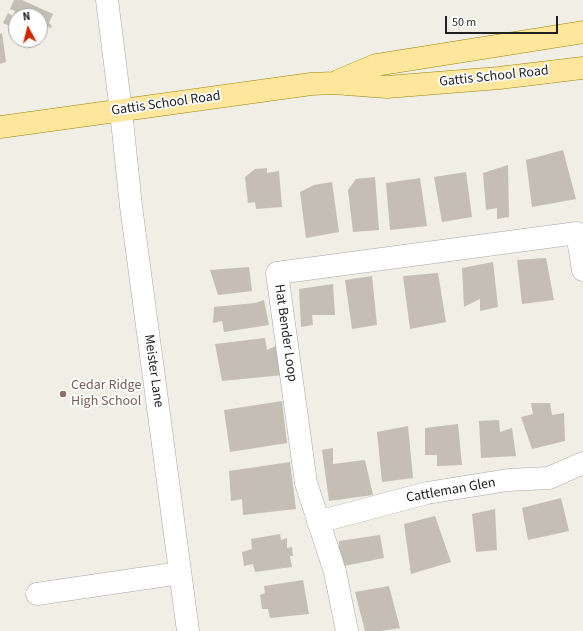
<!DOCTYPE html>
<style>
body{margin:0}
#map{position:relative;width:583px;height:631px;overflow:hidden;background:#f0eee5;font-family:"Source Sans 3",sans-serif}
canvas{display:block}
.north{position:absolute;left:8px;top:8px;width:40px;height:40px;box-sizing:border-box;background:#fff;border:1px solid #a5a5a5;border-radius:50%;rotate:353deg;font-size:11px;font-weight:700;line-height:16px;text-align:center;color:#1f1f1f}
.north::after{content:'';display:block;margin:auto;width:14px;height:18px;background:#cd2900;clip-path:polygon(50% 0,100% 100%,50% 72%,0 100%)}
.scale{position:absolute;left:445px;top:16px;width:113px;height:18px;box-sizing:border-box;border:2px solid #1f1f1f;border-top:0;padding-left:5px;font-size:12px;line-height:14px;white-space:nowrap;color:#1f1f1f;-webkit-text-stroke:3px #fff;paint-order:stroke}
</style>
<div id="map">
<canvas width="583" height="631"></canvas>
<div class="north">N</div>
<div class="scale">50 m</div>
</div>
<script>
const ctx = document.querySelector('canvas').getContext('2d');
ctx.lineJoin = 'round';
function fillPath(path, color) { ctx.fillStyle = color; ctx.fill(path, 'evenodd'); }
function stroke(path, color, width, dash) { ctx.strokeStyle = color; ctx.lineWidth = width; ctx.lineCap = dash ? 'butt' : 'round'; ctx.setLineDash(dash || []); ctx.stroke(path); }
function label(font, color, halo, rows, align = 'center') {
  ctx.font = font + ' "Source Sans 3",sans-serif'; ctx.lineWidth = 3.5; ctx.setLineDash([]); ctx.textBaseline = 'middle'; ctx.strokeStyle = halo; ctx.fillStyle = color; for (const [text, x, y, turn = 0] of rows) {
    ctx.save(); ctx.translate(x, y); ctx.rotate((+turn || 0) * Math.PI / 180); ctx.textAlign = isNaN(turn) ? turn : align; if (halo) ctx.strokeText(text, 0, 0); ctx.fillText(text, 0, 0); ctx.restore();
  }
}
fillPath(new Path2D(`
 M14,0H22L53,14L49,23L52,26L51,28L47,27L41,40L40,39V16H16V29L3,23L8,13L13,16L15,11L10,9Z
 M2,33L6,62L0,64V34Z
 M563,150L576,199L532,207L526,160Z
 M508,165L509,217L497,219V208L486,210L483,173Z
 M267,168V173L279,171L282,207L256,209L255,202L248,203L245,177L255,169Z
 M466,172L472,217L442,222L434,177Z
 M375,177L379,230L353,232L348,190L356,179Z
 M420,178L427,226L390,230L386,183Z
 M332,182L339,232L306,238L300,192L314,185Z
 M546,258L554,300L522,304L517,260Z
 M493,262L498,307L480,311V299L464,307L462,268Z
 M249,267L252,291L218,295L210,270Z
 M438,273L446,322L410,329L403,276Z
 M372,276L377,325L352,329L345,280Z
 M333,284L335,315H312L313,325L301,327L299,289Z
 M264,300L269,325L224,332L222,321L213,323L214,307L255,303Z
 M265,338L267,350L278,345L283,375L222,381L215,344Z
 M282,401L287,443L230,452L224,410Z
 M531,403H550L552,415L564,413L565,441L532,449L521,417L533,414Z
 M499,420L500,432L512,428L516,456L481,458L479,421Z
 M458,424L462,465L437,466V455H425V428Z
 M408,426L413,478L382,482L377,432Z
 M333,448V464L365,460L373,495L329,501L322,450Z
 M290,462L296,509L243,515L242,499L231,501L229,471Z
 M561,498L569,531L528,540L522,508Z
 M495,509L497,550L476,552L472,514Z
 M435,516L451,562L411,574L404,524Z
 M280,534L281,540L287,538V548L292,547L293,556H290L292,567L255,572L253,564L244,566L242,552L252,549L251,539Z
 M380,535L384,558L339,567V541Z
 M303,580L309,614L270,618L268,609H262L260,595L265,593L264,586Z
 M389,586L400,628L381,631H365L355,592Z`), '#c5beb4');
const minor = new Path2D(`
 M107,0L121,111L131,206L188,631
 M318,522L427,493L508,480L549,478L583,463
 M37,594L180,573
 M347,631L335,572L306,483L277,273L577,233L583,270`);
const major = new Path2D(`
 M338,81L376,65L583,32
 M0,127L311,84L333,83L387,87L499,78L583,68`);
stroke(minor, '#a6a6a6', 23);
stroke(major, '#998500', 23);
stroke(minor, '#fff', 22);
stroke(major, '#fee79c', 22);
for (const [x, y, r, color] of [
 [63,394,4,"#8d6e63"]
]) { const dot = new Path2D(); dot.arc(x, y, r, 0, 2 * Math.PI); ctx.fillStyle = color; ctx.fill(dot); stroke(dot, '#fff', 1.5); }
label('14px', '#1f1f1f', '#fff', [
 ["Gattis School Road",494,77,-6],
 ["Gattis School Road",166,104,-8],
 ["Hat Bender Loop",285,333,82],
 ["Meister Lane",153,371,82],
 ["Cattleman Glen",451,491,-10]
]);
label('14px', '#785e54', '#fff', [
 ["Cedar Ridge",71,386],
 ["High School",71,402]
], 'left');
</script>
